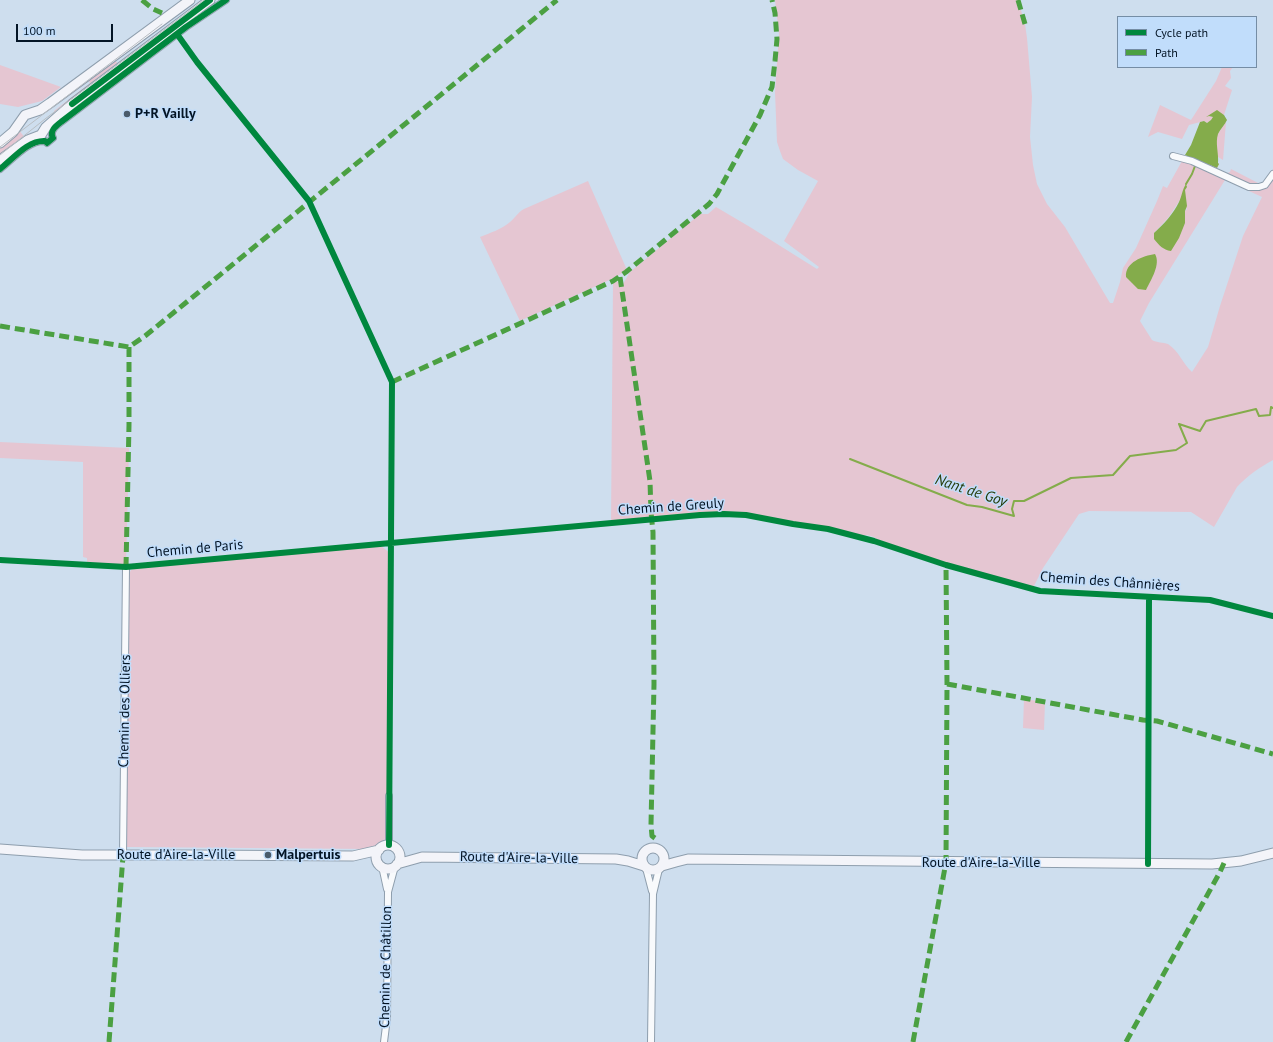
<!DOCTYPE html>
<meta charset="utf-8">
<style>
body{margin:0}
#map{position:relative;width:1273px;height:1042px;overflow:hidden;background:#cedeee;font-family:"PT Sans",sans-serif}
canvas{display:block}
.legend{position:absolute;left:1117px;top:16px;width:140px;height:52px;box-sizing:border-box;background:#c1ddfb;border:1px solid #758da5;margin:0;padding:5px 7px;list-style:none;font-size:12px;color:#031425}
.legend li{display:flex;align-items:center;gap:8px;height:20px}
.legend b{width:20px;border:1px solid #758da5}
.scale{position:absolute;left:16px;top:24px;width:97px;height:18px;box-sizing:border-box;border:2px solid #031425;border-top:0;padding-left:5px;font-size:12px;line-height:14px;white-space:nowrap;color:#031425;-webkit-text-stroke:3px #c1ddfb;paint-order:stroke}
</style>
<div id="map">
<canvas width="1273" height="1042"></canvas>
<ul class="legend">
<li><b style="height:5px;background:#00873e"></b>Cycle path</li>
<li><b style="height:5px;background:#4ba042"></b>Path</li>
</ul>
<div class="scale">100 m</div>
</div>
<script>
const ctx = document.querySelector('canvas').getContext('2d');
ctx.lineJoin = 'round';
function fillPath(path, color) { ctx.fillStyle = color; ctx.fill(path, 'evenodd'); }
function stroke(path, color, width, dash) { ctx.strokeStyle = color; ctx.lineWidth = width; ctx.lineCap = dash ? 'butt' : 'round'; ctx.setLineDash(dash || []); ctx.stroke(path); }
function label(font, color, halo, rows, align = 'center') {
  ctx.font = font + ' "PT Sans",sans-serif'; ctx.lineWidth = 3; ctx.setLineDash([]); ctx.textBaseline = 'middle'; ctx.strokeStyle = halo; ctx.fillStyle = color; for (const [text, x, y, turn = 0] of rows) {
    ctx.save(); ctx.translate(x, y); ctx.rotate((+turn || 0) * Math.PI / 180); ctx.textAlign = isNaN(turn) ? turn : align; if (halo) ctx.strokeText(text, 0, 0); ctx.fillText(text, 0, 0); ctx.restore();
  }
}
fillPath(new Path2D(`
 M775,0H1018L1025,24L1027,38L1032,97L1030,137L1033,165L1037,184L1047,204L1065,227L1110,303H1113L1120,282L1123,268L1136,248L1157,201L1163,186L1167,188L1182,161L1196,166L1226,122L1223,160L1218,157V163L1219,164L1217,168L1225,174L1230,172L1231,169L1260,184L1273,178V460C1260,467 1247,476 1237,487L1214,527L1191,512L1089,511L1079,514L1043,568L1033,588L957,567L879,541L874,537L867,535L862,536L839,530L734,513L700,514L611,522L613,283L616,281L623,284L630,272L700,214H708L716,207L750,227L817,269L819,267L784,241L818,181L798,170L783,159L780,151L777,142L775,92L779,34ZM1225,180L1262,197L1243,236L1220,306L1208,347L1192,372C1183,364 1179,351 1168,344C1163,342 1157,343 1152,340L1140,321L1149,303ZM1180,200L1187,209L1185,211V223L1154,233L1168,218Z
 M114,58L119,66L55,114L54,111L90,83L89,81L45,113L43,112Z
 M0,65L61,87L42,101L18,107L0,104Z
 M1222,67H1243V68L1233,67L1230,71L1231,78L1225,86L1232,90L1224,115L1219,113L1209,116L1213,117V119L1207,123L1204,121L1189,125L1182,139L1158,132L1148,137L1160,105L1191,120L1216,81Z
 M19,130L25,138L0,157V145Z
 M588,181L627,270L616,277L520,321L480,237C490,233 502,229 510,222C515,218 518,212 524,209Z
 M0,442L129,448L126,565L87,563V558L83,557V462L0,458Z
 M381,546L390,553L388,833L384,840L371,849L127,847L125,840L129,574L131,570L136,568Z
 M1024,699L1045,702L1044,730L1023,728Z`), '#e5c6d2');
fillPath(new Path2D(`
 M1217,110L1224,115L1227,120C1225,125 1220,129 1218,134C1215,143 1219,154 1218,163L1219,164L1217,168L1205,163L1204,164L1185,155L1191,145L1200,122L1204,121L1207,123L1211,120L1213,117L1209,116L1206,117Z
 M1186,184L1187,187L1185,190L1187,206L1185,211V223L1179,238L1171,251C1163,250 1159,245 1154,239V233C1164,224 1173,214 1179,202C1182,196 1182,190 1186,184Z
 M1155,254C1161,264 1151,280 1146,290L1138,289L1126,277C1125,262 1143,256 1155,254Z`), '#84ac4b');
stroke(new Path2D(`
 M1186,184L1192,174L1195,166
 M850,459L967,505L982,507L1014,516L1012,509L1014,501H1024L1071,478L1113,475L1130,456L1176,450L1187,443L1179,424L1200,431L1206,421L1256,409L1259,416L1270,415L1271,407L1273,408`), '#84ac4b', 2);
const street = new Path2D(`
 M1173,156L1192,161L1249,187H1259L1265,185L1273,174
 M0,169C13,159 28,140 45,141L47,143L53,138C49,131 56,126 61,122L186,27L226,0
 M389,845V796
 M123,856L126,567
 M382,866L387,889
 M646,868L652,891
 M384,1042L387,1018L388,892L395,866
 M651,1042L653,894L659,869`);
const secondary = new Path2D(`
 M0,143L13,132L25,115L40,110L50,103L190,0
 M0,160L28,140L41,135L46,127L72,104L210,0
 M376 857a12 12 0 1 1 24 0a12 12 0 1 1-24 0Z
 M642 859a11 11 0 1 1 22 0a11 11 0 1 1-22 0Z
 M0,849L82,855H193L353,856L379,850
 M397,864L422,857L616,859L628,861L644,866
 M662,866L676,862L688,859L1212,864L1241,861L1273,853`);
stroke(street, '#8e9ead', 8);
stroke(secondary, '#8e9ead', 11);
stroke(street, '#f8fafc', 6);
stroke(secondary, '#f3f4f9', 9);
stroke(new Path2D(`
 M0,147L162,24
 M0,155L45,119L204,0`), '#b9bec3', 1);
stroke(new Path2D(`
 M142,0L153,9L162,13
 M1018,0L1025,24
 M620,277L650,481L651,512L653,532L654,684L651,825L652,836L659,841
 M0,326L129,347L145,336L557,0
 M392,382L613,281L626,272L709,204L717,194L760,115L772,87L775,61L777,39L775,13L772,0
 M126,567L129,425V347
 M947,684L1143,720L1157,721L1273,754
 M109,1042L123,856
 M913,1042L946,862L947,684L946,565
 M1126,1042L1220,872L1224,863`), '#4ba042', 5, [10, 5]);
stroke(new Path2D(`
 M177,34L197,62L309,201L392,382L389,845
 M72,104L210,0
 M0,169C13,159 28,140 45,141L47,143L53,138C49,131 56,126 61,122L186,27L226,0
 M0,560L126,567L700,515L724,514L746,515L793,524L828,529L874,541L946,565L1040,591L1210,600L1273,616
 M1148,864L1149,597`), '#00873e', 6);
for (const [x, y, r, color] of [
 [127,114,4,"#4a5b6b"],
 [268,855,4,"#4a5b6b"]
]) { const dot = new Path2D(); dot.arc(x, y, r, 0, 2 * Math.PI); ctx.fillStyle = color; ctx.fill(dot); stroke(dot, '#c1ddfb', 1.5); }
label('bold 14px', '#031425', '#c1ddfb', [
 ["P+R Vailly",135,114],
 ["Malpertuis",276,855]
], 'left');
label('14px', '#031425', '#c1ddfb', [
 ["Chemin de Greuly",671,507,-4],
 ["Chemin de Paris",195,549,-5],
 ["Chemin des Chânnières",1110,582,4],
 ["Chemin des Olliers",125,711,-89],
 ["Route d'Aire-la-Ville",176,855],
 ["Route d'Aire-la-Ville",519,858,1],
 ["Route d'Aire-la-Ville",981,863],
 ["Chemin de Châtillon",386,967,-89]
]);
label('italic 15px', '#263b09', '#c1ddfb', [
 ["Nant de Goy",971,491,18]
]);
</script>
